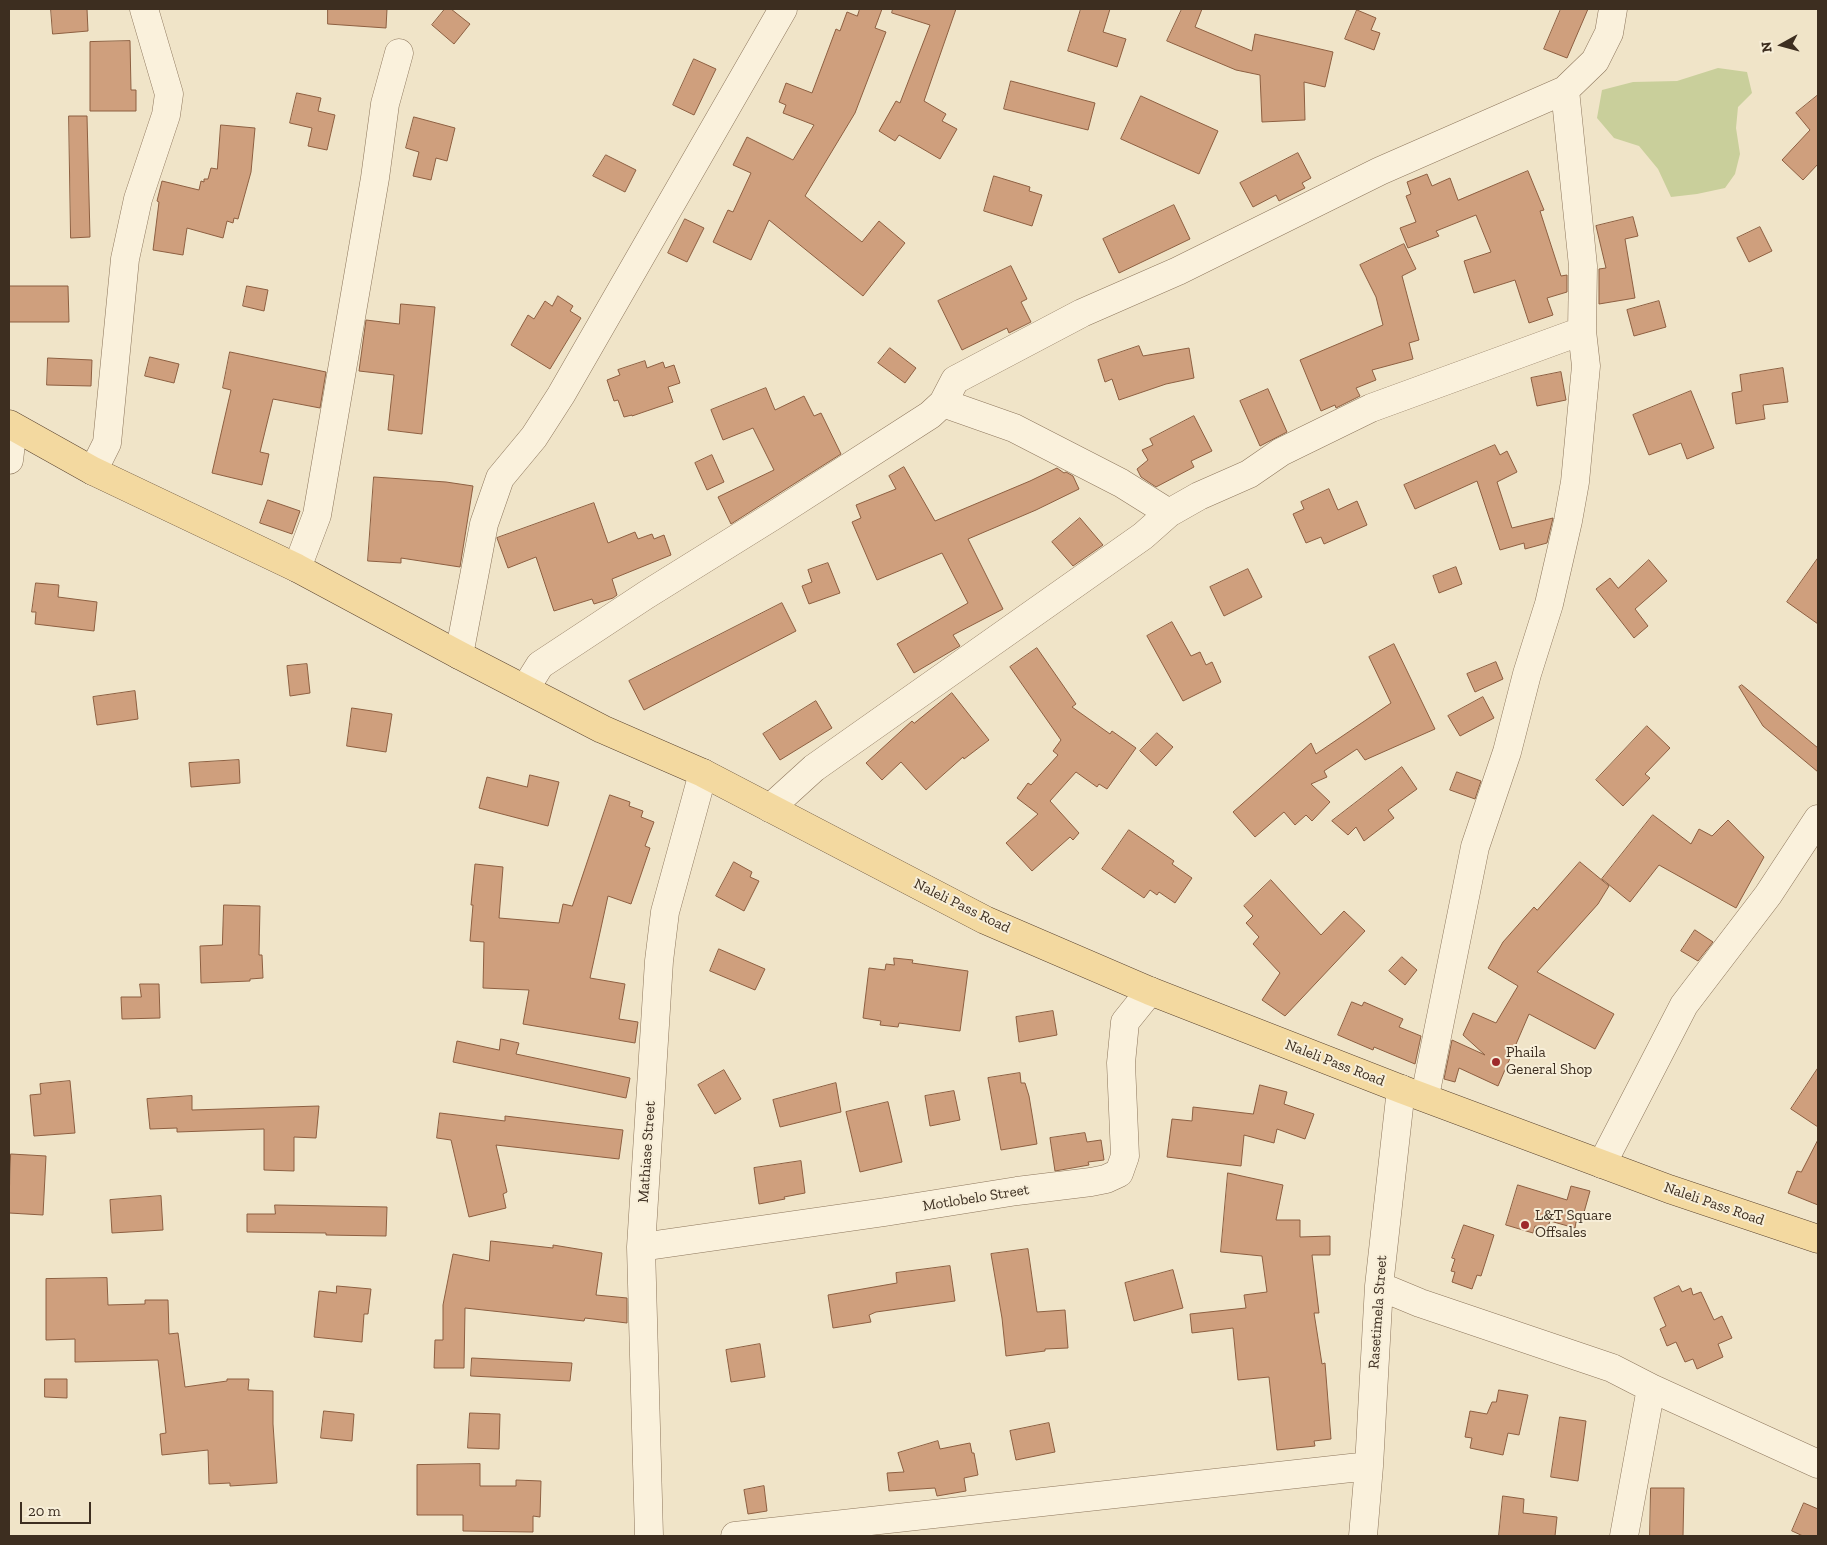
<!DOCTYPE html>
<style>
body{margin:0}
#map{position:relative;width:1827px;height:1545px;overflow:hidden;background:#f0e4c8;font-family:"Zilla Slab",serif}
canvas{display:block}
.frame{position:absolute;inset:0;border:10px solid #3d2e20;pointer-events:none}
.north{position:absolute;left:1757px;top:20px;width:50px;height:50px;-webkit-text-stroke:4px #f7eed8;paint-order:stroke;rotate:263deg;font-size:14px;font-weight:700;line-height:20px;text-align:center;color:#3d2e20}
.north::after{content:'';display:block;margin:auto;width:18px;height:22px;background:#3d2e20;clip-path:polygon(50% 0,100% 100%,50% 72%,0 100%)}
.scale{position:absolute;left:20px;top:1502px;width:71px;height:22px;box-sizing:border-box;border:2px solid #3d2e20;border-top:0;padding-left:6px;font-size:15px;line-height:18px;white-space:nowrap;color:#3d2e20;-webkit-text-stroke:4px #f7eed8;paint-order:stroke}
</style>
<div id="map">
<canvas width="1827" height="1545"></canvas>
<div class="frame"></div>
<div class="north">N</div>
<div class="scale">20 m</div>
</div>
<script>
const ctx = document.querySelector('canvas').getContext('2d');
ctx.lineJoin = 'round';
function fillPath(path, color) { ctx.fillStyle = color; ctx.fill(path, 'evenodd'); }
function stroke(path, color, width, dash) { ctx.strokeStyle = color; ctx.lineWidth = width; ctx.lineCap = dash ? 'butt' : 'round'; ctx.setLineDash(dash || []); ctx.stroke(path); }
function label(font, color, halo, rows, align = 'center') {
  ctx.font = font + ' "Zilla Slab",serif'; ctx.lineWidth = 4; ctx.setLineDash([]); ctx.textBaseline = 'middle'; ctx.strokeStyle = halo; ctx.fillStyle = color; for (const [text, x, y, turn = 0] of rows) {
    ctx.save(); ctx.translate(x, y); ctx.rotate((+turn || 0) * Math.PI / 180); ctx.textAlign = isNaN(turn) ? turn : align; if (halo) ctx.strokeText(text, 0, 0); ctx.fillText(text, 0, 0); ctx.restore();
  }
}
fillPath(new Path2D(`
 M1718,68L1747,72L1752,93L1738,107L1736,128L1740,154L1735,174L1725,188L1697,194L1671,197L1658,169L1639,146L1614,138L1597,118L1602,90L1633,82L1677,81Z`), '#c9cf9b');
const building = new Path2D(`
 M51,9H87L88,31L53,34Z
 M328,9H387L386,28L328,24Z
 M445,9H451L470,24L454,44L432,25Z
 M860,9H882L875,28L886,32L855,113L805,196L862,242L879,221L905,243L863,296L769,220L751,260L713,242L728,210L733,212L751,173L733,165L747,137L793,160L814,125L783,113L786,105L779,102L786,83L812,93L836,29L840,31L847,12L857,16Z
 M893,9H956L924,101L946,114L942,121L957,129L940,159L899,135L895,141L879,131L896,101L900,103L930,25L892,13Z
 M1081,9H1110L1103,32L1126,39L1117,67L1068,51Z
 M1182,9H1202L1195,27L1252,51L1255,34L1333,52L1325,87L1304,82L1305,120L1262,122L1260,75L1236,70L1167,41Z
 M1561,9H1588L1567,58L1544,49Z
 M1357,10L1376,18L1371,30L1380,33L1374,50L1345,39Z
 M130,41L131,90H136V111H90V42Z
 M694,59L716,69L694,115L673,105Z
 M1011,81L1095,103L1088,130L1004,109Z
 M297,93L321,98L318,111L335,115L327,150L308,146L312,128L290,123Z
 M1818,95V164L1803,180L1782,160L1810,130L1796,113Z
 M1141,96L1218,131L1199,174L1121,139Z
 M69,116H87L90,237L71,238Z
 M414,117L455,128L447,161L436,158L431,180L413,176L419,152L406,148Z
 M221,125L255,128L251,172L238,219L234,218L233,223L227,221L223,238L187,228L183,255L153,250L159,202L157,201L162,181L199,190L201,181L204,182V179H208L211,168L217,169Z
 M1298,153L1311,178L1302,183L1305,188L1279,201L1276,195L1253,207L1240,183Z
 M606,155L636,170L625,192L593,176Z
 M1528,171L1544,210L1540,211L1561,276L1567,275V292L1547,298L1553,315L1529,323L1515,280L1474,293L1464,261L1491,252L1476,215L1436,231L1439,236L1408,248L1400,228L1416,222L1406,196L1411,194L1407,182L1427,174L1432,186L1450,178L1458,200Z
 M994,176L1030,187L1029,191L1042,195L1032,226L984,211Z
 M1174,205L1190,239L1119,273L1103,239Z
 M1633,217L1638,236L1625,239L1635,298L1599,304V269L1606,268L1596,226Z
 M685,219L704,228L687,262L668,253Z
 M1760,227L1772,251L1749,262L1737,238Z
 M1404,244L1416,269L1402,276L1419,340L1409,343L1413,359L1372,370L1376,380L1356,388L1360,396L1336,408L1335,405L1321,411L1300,360L1383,325L1376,297L1360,265Z
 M1011,266L1027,299L1021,302L1031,322L1009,333L1007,328L962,350L938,301Z
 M9,286H68L69,322H9Z
 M247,286L268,290L264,311L243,306Z
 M558,296L573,306L570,311L581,318L550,369L511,345L528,315L534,319L545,301L552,306Z
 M1659,301L1666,327L1634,336L1627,310Z
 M401,304L435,307L422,434L388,430L394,375L359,371L366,320L399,324Z
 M1139,346L1143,356L1189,348L1194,378L1166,384L1119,400L1112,379L1105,382L1098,360Z
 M890,348L916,368L905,383L878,363Z
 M230,352L326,372L320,408L273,399L260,452L269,454L262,485L212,473L231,390L223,388Z
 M150,357L179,364L174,383L145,376Z
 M48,358L92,360L91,386L47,385Z
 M645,361L647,368L663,362L665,368L674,365L680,383L668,387L673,402L632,416V415L624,417L618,400L614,401L607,380L620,375L618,370Z
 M1783,368L1788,402L1763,405L1765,419L1736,424L1732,393L1742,391L1740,375Z
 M1561,372L1566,400L1537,406L1531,378Z
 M766,388L775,410L804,396L814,416L821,413L841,454L731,524L718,497L774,470L753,428L723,440L711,410Z
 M1268,389L1287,432L1260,446L1240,401Z
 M1691,391L1714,448L1687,459L1681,443L1649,455L1633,415Z
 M1194,416L1212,451L1191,461L1194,467L1156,487L1141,477L1137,469L1148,460L1142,450L1153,445L1150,439Z
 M1495,445L1500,455L1507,451L1517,472L1497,482L1512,528L1553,518L1547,543L1525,549L1524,543L1500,550L1477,481L1415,509L1404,485Z
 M712,455L724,482L707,490L695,463Z
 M904,467L935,521L1030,481L1057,468L1064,473L1066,472L1073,476L1079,489L1036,510L968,539L1003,609L953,635L960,646L914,673L897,644L968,603L942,553L877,580L852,522L861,518L856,505L896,489L889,476Z
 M374,477L446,482L473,486L460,567L401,558V563L368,561Z
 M1329,489L1338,510L1357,501L1367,525L1324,544L1321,537L1306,543L1293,514L1304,509L1301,502Z
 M268,500L300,511L292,534L260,523Z
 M594,503L608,543L635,532L638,539L652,534L654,539L664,535L671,555L612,579L617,595L613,598L594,604L592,599L554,611L536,557L508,568L497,538Z
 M1080,518L1103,545L1073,566L1052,542Z
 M1818,558V624L1787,602Z
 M1649,560L1667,581L1635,609L1648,626L1634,638L1596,589L1610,578L1618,588Z
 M828,563L840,593L809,604L802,586L812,582L808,570Z
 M1456,567L1462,584L1439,593L1433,576Z
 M1248,569L1262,597L1224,616L1210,587Z
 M36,583L59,585L58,597L97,602L94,631L35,624L36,612H32Z
 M782,603L796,631L644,710L629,681Z
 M1172,622L1191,656L1200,652L1206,665L1212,662L1221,682L1183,701L1147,636Z
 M1394,644L1435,729L1365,760L1357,749L1324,771L1327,777L1311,784L1330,802L1312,821L1306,815L1295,825L1284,812L1255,837L1233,812L1311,743L1316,754L1391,703L1369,657Z
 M1037,648L1076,704L1072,707L1110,734L1112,731L1136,748L1107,789L1099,784L1097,787L1076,772L1050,801L1079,833L1073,840L1070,837L1032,871L1006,843L1038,814L1017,798L1028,783L1031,785L1058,755L1053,751L1061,740L1010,667Z
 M1496,662L1503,679L1475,692L1467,674Z
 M307,664L310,693L290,696L287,666Z
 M1742,685L1818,748V772L1763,726L1739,687Z
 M135,691L138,719L97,725L93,697Z
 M952,693L989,740L964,759L963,757L926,790L901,762L882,780L866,763L912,721L914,723Z
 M1483,697L1494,718L1460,736L1448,716Z
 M816,701L832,728L780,760L763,734Z
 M352,708L392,714L386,752L347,746Z
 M1647,726L1670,748L1645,774L1650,778L1623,806L1596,780Z
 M1157,733L1173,747L1156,766L1140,751Z
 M239,760L240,783L191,787L189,763Z
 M1402,767L1417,789L1388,810L1394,818L1364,841L1356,827L1348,835L1332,821Z
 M1457,772L1481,781L1475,799L1450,790Z
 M530,775L559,782L548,826L479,808L487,777L527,787Z
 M610,795L630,802L629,806L643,811L641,817L654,822L645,846L650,848L631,904L608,896L590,978L625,984L619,1019L638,1022L635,1043L523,1024L529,990L483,988L484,942L470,941L473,905H471L475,864L503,867L499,918L559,923L563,904L572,906Z
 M1653,815L1691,844L1699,829L1712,836L1728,820L1764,857L1736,908L1659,865L1630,902L1602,879Z
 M1129,830L1174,861L1172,864L1192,878L1175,903L1159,892L1157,895L1150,890L1144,898L1102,869Z
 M734,862L752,872L750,877L759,881L744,911L716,896Z
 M1580,862L1609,886L1598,904L1537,972L1614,1014L1595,1049L1529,1014L1498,1086L1459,1068L1455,1082L1444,1079L1452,1040L1485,1055L1463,1035L1473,1013L1496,1023L1518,986L1488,968L1503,942L1534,907L1537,910Z
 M1271,880L1321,935L1344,911L1365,931L1285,1016L1262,1000L1280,973L1253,944L1259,937L1246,923L1253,916L1244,906Z
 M224,905L260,906L259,955H262L263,978L250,979V981L201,983L200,946L222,945Z
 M1695,930L1713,942L1698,961L1681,951Z
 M719,949L765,969L755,990L710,971Z
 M1402,957L1417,970L1405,985L1389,971Z
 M894,958L913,960L912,963L968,971L960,1031L899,1023L898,1027L880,1025L881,1021L863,1018L869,968L885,970L886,964L894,965Z
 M140,984H159L160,1018L122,1019L121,997H141Z
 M1352,1002L1362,1006L1364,1002L1403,1019L1399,1027L1421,1036L1415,1064L1374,1047L1373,1050L1338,1035Z
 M1053,1011L1057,1035L1019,1042L1016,1017Z
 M501,1039L519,1043L516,1054L630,1078L626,1098L453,1062L457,1041L499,1050Z
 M1818,1068V1127L1791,1109Z
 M724,1070L741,1099L715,1114L698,1085Z
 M1020,1073L1021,1083H1025L1029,1096L1037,1144L1001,1150L988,1078Z
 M70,1081L75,1133L34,1136L30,1095L41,1094L40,1084Z
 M836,1083L841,1112L780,1127L773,1100Z
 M1260,1085L1287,1092L1284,1104L1314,1114L1305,1139L1277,1129L1274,1143L1244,1135L1241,1166L1167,1157L1172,1119L1192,1121L1193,1107L1253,1114Z
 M954,1091L960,1120L930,1126L925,1096Z
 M192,1096V1110L319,1106L316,1138L294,1137V1171L264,1170V1129L177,1132V1128L150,1129L147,1099Z
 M888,1102L902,1162L860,1172L846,1112Z
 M440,1113L505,1121V1116L623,1130L619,1159L496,1145L507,1192L503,1194L506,1208L469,1217L451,1140L437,1138Z
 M1085,1133L1087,1142L1101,1140L1104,1160L1088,1162L1089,1165L1055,1171L1050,1138Z
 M1818,1140V1205L1788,1193L1797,1171L1801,1172Z
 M11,1154L46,1156L43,1215L9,1213Z
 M801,1161L805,1193L784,1197L785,1199L759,1204L754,1168Z
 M1228,1173L1283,1185L1276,1220H1300V1237L1330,1236V1255H1312L1319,1313H1314L1322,1364L1325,1363L1331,1439L1314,1441L1315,1446L1277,1450L1269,1377L1238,1380L1233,1328L1192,1333L1190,1314L1246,1308L1244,1295L1267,1292L1262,1256L1221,1252Z
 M1518,1185L1567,1200L1571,1186L1590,1191L1581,1223L1576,1222L1575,1228L1550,1221L1547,1229L1535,1226L1533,1233L1506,1225Z
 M161,1196L163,1230L112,1233L110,1200Z
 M275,1205L387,1207L386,1236L326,1235V1233L247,1232V1214H275Z
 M1464,1225L1494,1235L1481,1276L1477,1275L1472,1289L1452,1282L1455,1272L1451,1271L1455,1259L1452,1258Z
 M491,1241L553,1248V1245L602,1253L596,1295L627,1298V1323L585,1318L584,1321L465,1308L464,1368H434L435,1340H443V1305L453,1254L489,1261Z
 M1028,1249L1037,1312L1065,1310L1068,1348L1045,1349V1351L1006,1356L1002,1318L991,1254Z
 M950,1266L955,1301L876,1312L869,1315L871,1322L833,1328L828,1295L897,1283L896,1273Z
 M1173,1270L1183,1308L1134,1321L1125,1283Z
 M107,1278L108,1305L145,1304V1300H168L169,1334L178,1333L185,1387L227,1381V1379H249L248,1390L273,1391V1424L277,1483L230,1486V1483L209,1484L208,1450L162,1455L160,1434L166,1433L158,1360L75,1362V1339L46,1340V1279Z
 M337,1286L371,1289L368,1314H364L362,1342L314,1337L319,1291L336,1293Z
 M1679,1286L1682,1292L1691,1288L1693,1295L1701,1292L1714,1320L1722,1316L1732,1338L1718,1344L1723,1357L1697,1369L1693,1359L1685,1362L1676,1342L1667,1346L1660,1329L1666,1326L1654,1298Z
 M760,1344L765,1377L731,1382L726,1350Z
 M472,1358L572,1363L570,1381L471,1376Z
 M45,1379H67V1398L45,1397Z
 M1499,1390L1528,1395L1519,1435L1508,1433L1503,1455L1470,1448L1472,1438L1465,1437L1470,1411L1487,1414L1492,1402H1496Z
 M324,1411L354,1414L352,1441L321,1438Z
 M470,1413L500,1414L499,1449L468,1448Z
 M1560,1417L1586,1421L1578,1481L1551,1477Z
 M1049,1423L1055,1452L1016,1460L1010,1431Z
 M938,1441L940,1449L970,1443L972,1453H974L978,1475L964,1478L966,1491L937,1496L935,1488L889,1491L887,1473L904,1472L898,1453Z
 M480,1464V1486H516V1480L541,1481L540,1517L533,1516V1532L463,1531V1515H417V1465Z
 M764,1486L767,1511L748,1514L744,1490Z
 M1651,1488H1684L1683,1536H1650Z
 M1503,1496L1524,1499L1523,1513L1557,1517L1555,1536H1499Z
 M1804,1503L1818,1509V1536H1803L1792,1531Z`);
fillPath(building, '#cf9f7d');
stroke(building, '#8d5f41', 1);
const minor = new Path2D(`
 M943,403L1014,428L1121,483L1169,513
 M9,460L13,427
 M93,471L107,443L125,259L138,199L166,115L169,94L144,9
 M297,568L317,515L375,178L385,104L399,53
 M459,655L484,524L500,478L534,437L561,395L783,9
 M525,689L540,665L646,595L773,516L930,415L943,403L955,380L1082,313L1178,271L1380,171L1565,90
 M770,808L814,768L1143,536L1169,513L1199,496L1249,474L1281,452L1371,408L1582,331
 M1425,1096L1475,847L1507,752L1527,674L1549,604L1568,521L1575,482L1586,366L1582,331L1583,266L1565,90L1595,61L1609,33L1613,9
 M1602,1164L1684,1005L1768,895L1818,819
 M641,1247L885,1212L1017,1191L1091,1182L1106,1179L1119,1173L1125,1156L1121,1063L1125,1022L1150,991
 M1379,1286L1420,1303L1612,1368L1651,1388L1818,1464
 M649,1536L641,1247L659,961L665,912L703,773
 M735,1536L1369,1466
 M1363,1536L1369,1466L1379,1286L1401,1089
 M1624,1536L1651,1388`);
const major = new Path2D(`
 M9,424L93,471L297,568L459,655L602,729L703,773L985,920L1150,991L1401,1089L1669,1189L1818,1239`);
stroke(minor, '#8d765c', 29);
stroke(major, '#5b4430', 29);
stroke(minor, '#faf1dc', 28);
stroke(major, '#f3d9a0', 28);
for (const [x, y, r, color] of [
 [1496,1062,5,"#9e2a2b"],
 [1525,1225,5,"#9e2a2b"]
]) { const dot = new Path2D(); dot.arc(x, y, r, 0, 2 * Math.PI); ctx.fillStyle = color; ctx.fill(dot); stroke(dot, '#f7eed8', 2); }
label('15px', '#3d2e20', '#f7eed8', [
 ["Naleli Pass Road",962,906,26],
 ["Naleli Pass Road",1335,1063,21],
 ["Mathiase Street",647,1152,-86],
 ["Motlobelo Street",976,1198,-9],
 ["Naleli Pass Road",1714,1204,19],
 ["Rasetimela Street",1378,1312,-86]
]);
label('15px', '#3d2e20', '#f7eed8', [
 ["Phaila",1506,1053],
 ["General Shop",1506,1070],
 ["L&T Square",1535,1216],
 ["Offsales",1535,1233]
], 'left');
</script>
